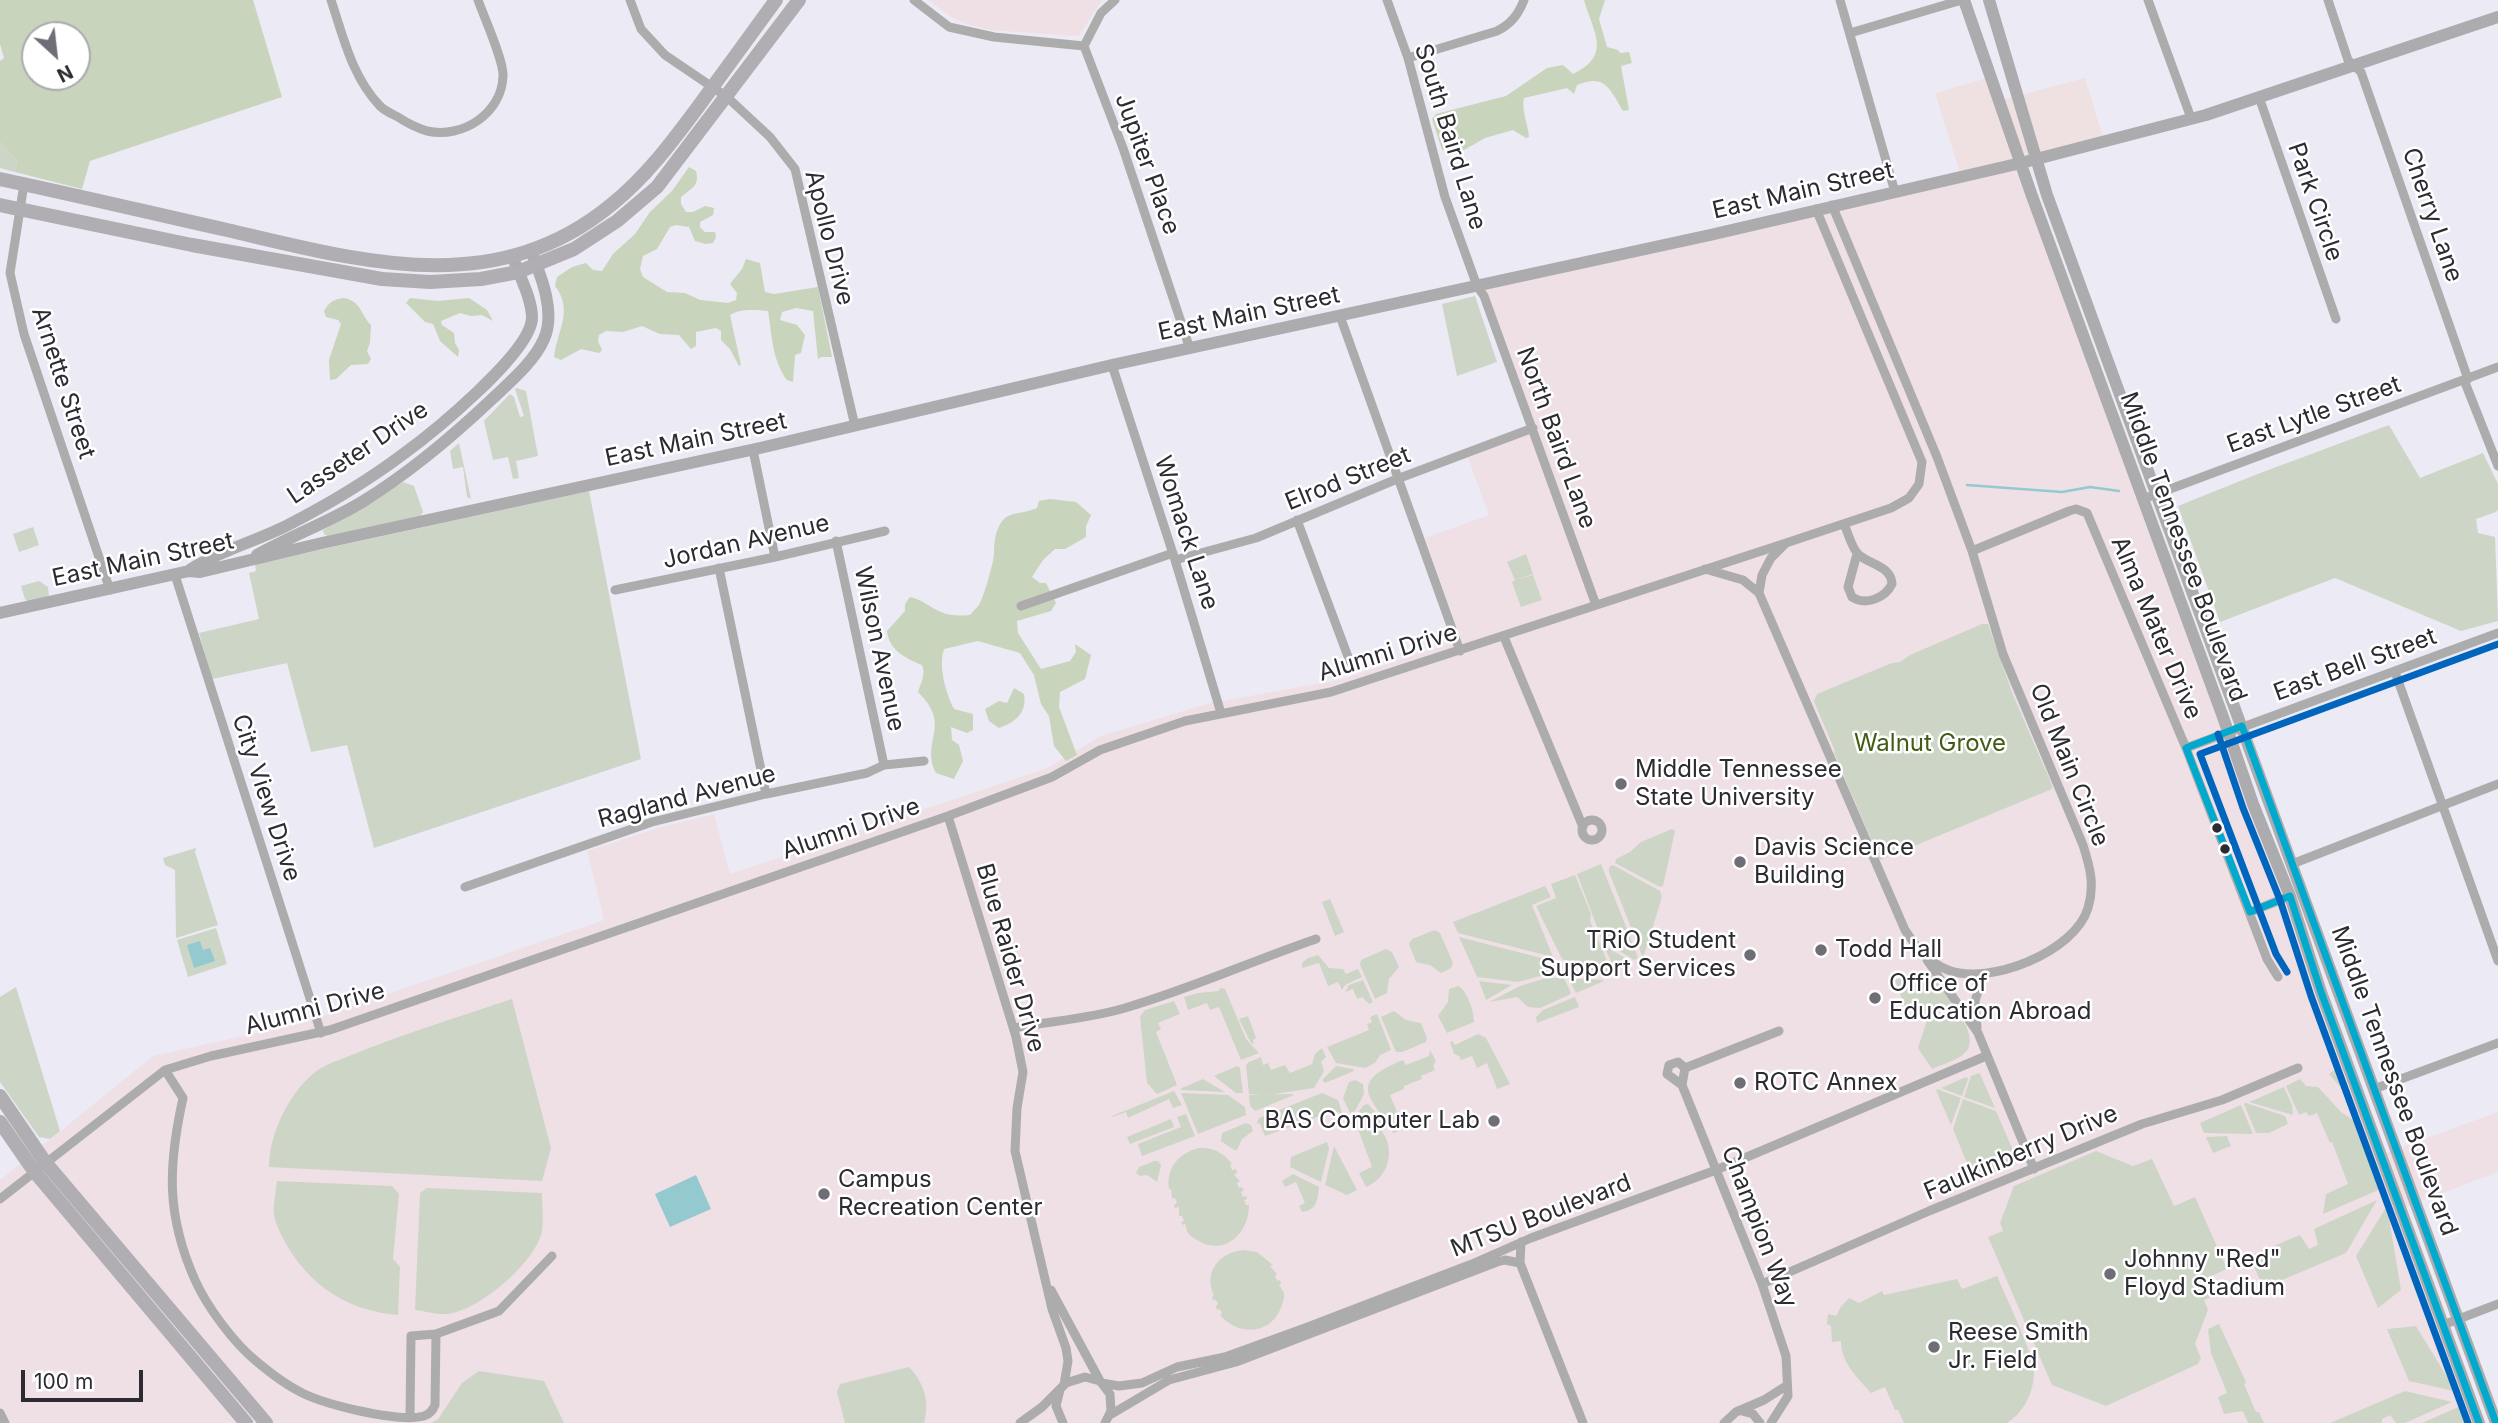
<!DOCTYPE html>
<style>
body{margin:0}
#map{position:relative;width:2498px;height:1423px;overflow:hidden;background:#eceaf4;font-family:Inter,sans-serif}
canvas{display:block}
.north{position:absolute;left:21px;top:21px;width:70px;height:70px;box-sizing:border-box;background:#fff;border:2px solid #abaaad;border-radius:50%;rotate:153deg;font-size:19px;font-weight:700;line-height:28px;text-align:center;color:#2c2b32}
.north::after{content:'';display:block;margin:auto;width:24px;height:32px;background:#6f6e76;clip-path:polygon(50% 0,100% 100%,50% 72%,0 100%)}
.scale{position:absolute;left:21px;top:1370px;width:122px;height:32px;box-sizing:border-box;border:4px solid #2c2b32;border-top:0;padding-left:9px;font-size:21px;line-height:24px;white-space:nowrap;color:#2c2b32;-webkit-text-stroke:5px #fff;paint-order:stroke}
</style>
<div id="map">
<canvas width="2498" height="1423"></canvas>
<div class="north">N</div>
<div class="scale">100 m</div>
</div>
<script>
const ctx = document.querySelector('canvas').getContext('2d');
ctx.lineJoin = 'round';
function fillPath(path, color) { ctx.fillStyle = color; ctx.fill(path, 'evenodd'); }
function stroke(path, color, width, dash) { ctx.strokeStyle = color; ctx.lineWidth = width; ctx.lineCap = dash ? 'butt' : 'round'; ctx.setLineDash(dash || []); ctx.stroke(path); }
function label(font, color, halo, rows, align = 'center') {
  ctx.font = font + ' Inter,sans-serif'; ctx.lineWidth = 5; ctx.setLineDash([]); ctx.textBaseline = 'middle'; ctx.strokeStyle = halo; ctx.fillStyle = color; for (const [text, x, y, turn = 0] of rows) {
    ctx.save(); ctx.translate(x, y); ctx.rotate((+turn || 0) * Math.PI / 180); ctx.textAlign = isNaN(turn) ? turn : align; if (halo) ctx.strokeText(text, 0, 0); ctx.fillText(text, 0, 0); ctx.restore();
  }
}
fillPath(new Path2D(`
 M1991,77L1999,101L2085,78L2104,141L1961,176L1935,93Z`), '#efe0e1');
fillPath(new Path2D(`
 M928,0H1102L1080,35L1073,36L990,30L967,24L953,18Z
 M2021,163L2383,1154L2498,1112V1172L2403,1208L2476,1423H0V1180L153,1056L303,1023L604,920L587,851L658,828L714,814L730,874L1047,768L1101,736L1210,703L1340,680L1461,639L1425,538L1489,515L1468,458L1534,431L1477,286Z`), '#efe0e6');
fillPath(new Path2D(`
 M0,142L17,161L15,172L0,168Z
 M1475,296L1497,362L1457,376L1442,304Z
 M517,388L526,391L538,456L516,461L519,478L513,479L508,457L493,460L484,421L510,394L514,397L520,417L524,416L515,389Z
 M2389,425L2420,478L2483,453L2498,484V509L2496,512L2476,519L2478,533L2495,537L2498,621L2461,631L2335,578L2220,622L2178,506L2255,475Z
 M459,443L471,499L467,497L463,467L453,469L450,451Z
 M403,482L414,486L423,512L420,516L327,536L324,534L323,530Z
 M589,491L641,759L374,848L347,745L311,752L287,663L212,679L199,633L259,619L249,573L256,571L255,564Z
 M33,527L39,545L19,552L13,534Z
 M1526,554L1533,574L1515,580L1533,575L1542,600L1521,607L1512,582L1515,580L1507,562Z
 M39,581L48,587L49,598L29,603L25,599L21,586Z
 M1982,624H1988L2013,695L2052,785V789L1880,860L1834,753L1835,751L1814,701L1817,694L1892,663L1900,662L1910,655Z
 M1672,829L1675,831L1663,886L1660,887L1615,863L1616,859L1630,852L1641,842Z
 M196,848L195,852L218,925L176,938L175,870L165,865L163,858Z
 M1601,864L1627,929L1602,940L1577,874Z
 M1613,865L1660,891L1662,897L1643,958L1609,872V867Z
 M1575,875L1591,914L1590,921L1611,970L1601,974L1562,959L1536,906L1556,898L1551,884Z
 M1545,886L1551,897L1532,905L1553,957L1458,933L1453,922Z
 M1330,899L1344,932L1335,936L1322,902Z
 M216,928L227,964L188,977L177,940Z
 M1435,930L1440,933L1453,963L1451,968L1441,973L1430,965L1416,962L1409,944L1412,939Z
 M1628,932L1638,958L1634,960L1605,942Z
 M1459,937L1557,962L1562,974L1544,975L1518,982L1477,977Z
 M1604,946L1631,961L1614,968Z
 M1386,949L1392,952L1399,967L1389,979L1387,993L1375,999L1360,965L1361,960Z
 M1318,955L1329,968L1343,969L1346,974L1358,969L1362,977L1345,985L1342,990L1338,982L1328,986L1319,963L1302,968V963L1308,958Z
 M1919,972L1930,973L1952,1002L1950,1005C1930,1014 1926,1015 1905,1007L1895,980Z
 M1546,978H1564L1571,993L1569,995L1540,1008L1528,1007L1517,997L1489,1002L1520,986Z
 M1568,978L1602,980L1604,981L1576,993Z
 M1363,980L1373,1002L1369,1004L1362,997L1357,999L1353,989L1345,992L1349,985Z
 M1479,981L1512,985L1486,1000Z
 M1458,986C1467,990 1474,1011 1474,1022L1447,1033L1438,1016L1448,1002L1449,989Z
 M16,987L60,1131L50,1139L39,1137L0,1082V997Z
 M1220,988L1225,989L1246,1039L1259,1053L1241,1060L1219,1007L1210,1010L1207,1003L1188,1010L1184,997L1198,993L1219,991Z
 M1575,997L1579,1007L1537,1023L1536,1017L1543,1010Z
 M512,999L551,1148L542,1181L269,1167C269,1134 289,1093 315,1072C327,1063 345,1058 359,1052C409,1032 461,1016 512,999Z
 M1174,1001L1180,1014L1158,1023L1161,1029L1156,1032L1177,1085L1157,1094L1147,1083L1140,1017L1145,1010Z
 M1394,1011L1406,1020L1421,1023L1427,1038L1426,1042L1402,1052H1396L1381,1017Z
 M1377,1014L1391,1050L1380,1055L1375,1063L1365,1068L1336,1063L1327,1047L1369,1030L1367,1024L1372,1022L1370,1017Z
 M1934,1015L1964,1022C1981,1055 1958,1058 1932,1069L1918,1048L1927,1020Z
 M1248,1016L1256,1038L1253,1040L1254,1044L1251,1043L1239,1019Z
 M1478,1034L1486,1038L1510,1084L1497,1089L1487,1063L1477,1068L1472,1056L1461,1060L1459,1056L1454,1054L1450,1042L1452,1041L1455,1045Z
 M1322,1048L1326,1057L1321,1062L1324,1071L1314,1088L1268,1095L1249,1094L1246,1065L1249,1062L1261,1057L1263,1065L1268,1063L1271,1070L1285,1065L1290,1073L1312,1064L1315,1054Z
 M1430,1050L1436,1061L1433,1066L1435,1070L1421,1076L1422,1079L1404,1086V1089L1390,1095L1404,1129L1393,1133C1388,1120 1378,1113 1372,1101C1357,1078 1387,1067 1403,1060L1406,1065L1429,1056Z
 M1237,1066L1240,1068L1243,1093H1236L1214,1076Z
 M1336,1066L1353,1069L1354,1071L1325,1083L1322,1080Z
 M2338,1067L2349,1097L2329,1074Z
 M1979,1073L1980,1074L1995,1108L1964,1097L1971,1076Z
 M1966,1077L1968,1079L1962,1096L1941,1088Z
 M1203,1079L1225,1092L1180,1090L1182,1088Z
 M2300,1079L2306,1086L2318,1087L2341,1112L2359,1124L2383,1188L2323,1214L2326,1194L2348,1184L2332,1142L2330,1143L2317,1113L2309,1116L2306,1112L2299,1115L2286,1086Z
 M1355,1080L1363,1084L1364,1094L1355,1111L1350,1113L1343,1098L1349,1082Z
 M2284,1087L2292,1105L2293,1115L2249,1102Z
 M1937,1089L1961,1098L1951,1125L1936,1090Z
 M1174,1091L1182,1105L1173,1108L1169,1099L1128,1118L1126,1112L1113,1117L1112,1116Z
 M1181,1093L1228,1095L1245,1107L1246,1115L1198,1134Z
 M1322,1093L1338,1100L1343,1116L1341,1117L1339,1112L1333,1114L1331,1112L1265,1136L1260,1124L1257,1123L1259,1118Z
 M1291,1094L1294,1095L1255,1111L1250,1106L1249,1095Z
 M1963,1099L1996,1111L2018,1162L1974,1180L1953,1129Z
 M2246,1103L2285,1116L2288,1124L2269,1133H2256L2244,1104Z
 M1368,1104L1382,1120L1385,1127L1360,1116L1359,1111L1364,1105Z
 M2241,1105L2253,1134L2204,1133L2200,1123Z
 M1186,1114L1195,1136L1142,1156L1138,1144L1181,1127L1177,1117Z
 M1171,1119L1174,1127L1130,1144L1127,1137Z
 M1352,1121C1396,1116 1401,1173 1366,1187L1359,1173L1372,1167L1358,1129H1356Z
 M1246,1123L1251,1125L1253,1131L1242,1139L1237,1150H1234L1221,1141L1222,1133Z
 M2227,1136L2231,1146L2213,1153L2206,1137Z
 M1327,1142L1329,1149L1321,1182L1290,1167L1291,1157Z
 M1334,1146L1357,1190L1347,1195L1325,1185Z
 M1198,1148C1213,1147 1223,1152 1232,1164L1230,1165L1232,1170L1236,1169L1237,1173L1234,1175L1240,1181L1237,1183L1239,1188L1242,1187L1244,1190L1241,1192L1243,1197L1246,1196L1247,1199L1244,1200L1246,1205H1249C1249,1234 1224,1257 1197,1240C1195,1239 1189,1235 1188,1233C1186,1230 1187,1227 1185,1224L1183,1225L1181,1222L1184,1221L1182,1216H1179V1207L1175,1208L1174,1205L1177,1203L1175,1198L1172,1199L1171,1189H1169C1166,1168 1178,1154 1198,1148Z
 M2096,1151L2133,1166L2152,1159L2174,1206L2195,1197L2227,1269L2204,1279L2211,1297L2204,1300L2208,1310L2195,1344L2201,1358L2198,1364L2106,1406L2052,1385L1988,1237L2003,1231L2000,1223L2014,1186Z
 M1154,1161H1158L1161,1165L1157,1182L1147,1175L1140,1176L1136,1173L1139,1167Z
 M1293,1174L1319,1187C1318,1201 1316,1210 1302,1212L1299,1206L1305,1203L1296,1182L1285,1187L1282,1181Z
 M277,1181L392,1186L399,1194L393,1259L400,1267L398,1315C351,1311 314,1289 289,1249C284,1240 275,1225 274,1214C273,1204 276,1191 277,1181Z
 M427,1188L542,1193C542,1205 544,1219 542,1231C536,1262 479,1311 447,1314C437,1315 425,1311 415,1310L420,1193Z
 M2377,1200L2346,1253L2263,1288L2250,1256L2300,1235L2309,1249L2318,1245L2314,1229Z
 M2387,1206L2401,1290L2378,1308L2356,1256Z
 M1244,1250L1257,1252L1273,1265L1270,1266L1277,1274L1275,1276L1277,1281L1280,1280L1281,1284L1279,1285C1280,1288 1283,1290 1284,1293C1285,1298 1282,1305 1280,1310C1268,1336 1237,1335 1220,1315L1222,1314L1220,1309L1217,1310L1216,1306L1218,1304L1216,1300H1213L1212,1296L1214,1295C1203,1274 1218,1252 1244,1250Z
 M1997,1276C2006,1297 2033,1353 2034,1372C2034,1392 2024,1412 2007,1423H1904L1898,1410H1895L1885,1387L1871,1393C1857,1377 1841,1363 1841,1341L1832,1342L1831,1326L1827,1324L1828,1314L1836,1316L1840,1308L1849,1298L1859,1303L1882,1291L1884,1295L1957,1279L1962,1289Z
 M2219,1324L2246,1382L2244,1384L2256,1412H2259L2264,1423H2248L2243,1411L2224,1414L2218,1397L2227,1393L2211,1353L2208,1329Z
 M2416,1326L2455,1390L2454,1391L2409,1381L2387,1329Z
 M909,1367C924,1383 930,1401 924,1423H845L837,1392L840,1384Z
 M479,1371L544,1381L564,1423H431L438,1419L462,1383Z
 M2405,1391L2452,1402L2405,1423H2396L2390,1415L2382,1419V1423H2330Z
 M2463,1405L2467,1423H2422Z`), '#cdd5c7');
fillPath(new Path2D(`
 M0,0H253L282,97L90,161L82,189L15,172L17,161L0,142V61L4,58L0,44ZM35,35H77V77H35Z
 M1584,0H1605L1599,19L1607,47L1618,50L1620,53L1629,52L1632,63L1621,66L1629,110L1623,111C1610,89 1605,73 1577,85L1574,94L1567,88L1524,98C1521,110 1528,124 1529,137L1526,138L1513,130L1485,138L1457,154L1442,150L1432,119L1436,114L1506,96L1547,68L1563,65L1573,74C1612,55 1594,34 1584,0Z
 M689,167L696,171C700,187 691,188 681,197V204L686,212H693L705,206L714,208L713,215L700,222V227L705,232H715L716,237L713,243L705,244L695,241L689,227L676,225L670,227L657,249L643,256L640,269L643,277L667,292L685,293L700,300L728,303L736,300L737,293L730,284L742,269L746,259L760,263L765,292L774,294L818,287L832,357H821L818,359L813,311L796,308L782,312L780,320L797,325L805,335L801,353L795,355L793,382L787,380C772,360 772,335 768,311C756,310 741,308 730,315L741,365L739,366L730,349L721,340V331L716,328L696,332V346L691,349L679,335L660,334L642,326L623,332L606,331L599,335L598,341L602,350L599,353L581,349L561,360L554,357C557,331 574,310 555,286L557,277L572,267L586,263L593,270L602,271L613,254L635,234L650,212L672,191Z
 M344,298C362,302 360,314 371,325L370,343L367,351L371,359L368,364L351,365L336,379L330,380L329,360L341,324L338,320L326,317L324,311C329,302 334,299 344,298Z
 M410,298L438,301L469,298L487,310L493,321L482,315L471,316L460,313L441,321L442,325L454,333L455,343L459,350L458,357L440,341L433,324L425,322L406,303Z
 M1050,499L1076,502L1091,515L1086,526V537L1065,549H1055L1043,560L1032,577L1040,583H1046L1056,603L1051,611L1017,621L1018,633L1041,669L1070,661L1076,652L1075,644L1091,655L1085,679L1060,692L1059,707L1077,755L1066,761L1054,746L1049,716L1041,704L1034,675L1020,653L978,641L944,649C938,666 946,694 954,709L973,714V730L967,733L951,727L952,740L959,745L963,761L954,779L936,773C920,741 953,726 918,692C921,682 926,675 922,665C905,658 889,650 887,631L905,611V604L910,597C926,601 928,607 941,612C950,616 960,616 970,615C973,611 978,607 980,603C984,596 994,561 994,554C994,543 995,527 1005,518C1013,512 1027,513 1037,508L1039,501Z
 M1014,688L1024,694C1027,713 1016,722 999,728L989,721L985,709L999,701L1007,703Z`), '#c8d4bc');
fillPath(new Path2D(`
 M200,941L203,950L210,948L215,961L194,968L187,945Z
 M696,1175L711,1209L670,1227L655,1194Z`), '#95c9d0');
stroke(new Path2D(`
 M1967,485L2062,492L2090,487L2119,491`), '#95c9d0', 2.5);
stroke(new Path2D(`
 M331,0C343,36 352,77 380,106C385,111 392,114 398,117C407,123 417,128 427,131C463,139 502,113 503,76C504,61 484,17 478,0
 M630,0L641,29L665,55L727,97L770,137L795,169L855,426
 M914,0L949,27L994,37L1084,46
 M1115,0L1101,13L1084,46L1123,148L1190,349
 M1387,0L1408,58L1445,197L1477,286L1484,296L1596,605
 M1840,0L1895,192
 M2148,0L2191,118
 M2328,0L2348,60L2361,72L2468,379
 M1850,33L1962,0
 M1408,58L1497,31C1511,24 1518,15 1524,0
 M2259,97L2336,319
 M24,184L10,273L24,334L110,590
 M1816,209L1922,462L1919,484L1909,498L1891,508L1786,543L1771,558L1762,575L1759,593L1905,930C1916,947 1928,962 1948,970C1989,986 2075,952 2088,908C2095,885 2090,867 2083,845L2003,654L1972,551L1937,457L1832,205
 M1340,316L1460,651
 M1112,365L1175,560L1221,713
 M2464,380L2498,466
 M753,450L775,557
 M2143,499L2498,367
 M1297,520L1350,662
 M1844,524C1848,533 1852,549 1859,555C1871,565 1891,566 1892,584C1885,598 1866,606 1852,597L1848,587L1857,554
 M836,541L884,765
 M1972,551L2069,511L2076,509L2087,513L2186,748L2267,959L2278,977
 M1175,560L1256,538L1397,479L1533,428
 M719,568L766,794
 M1705,569L1743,580L1759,593
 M175,575L321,1033
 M615,590L775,557L885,531
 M1021,606L1173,553
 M1504,637L1583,827
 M2395,672L2498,961
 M2186,748L2498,633
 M948,816L1016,1037L1023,1072L1017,1108L1015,1151L1052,1309L1066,1348L1068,1361L1064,1385
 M1582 830a10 10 0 1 1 20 0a10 10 0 1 1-20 0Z
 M2292,864L2498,784
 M465,887L652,822L766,794L867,773L884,765L924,761
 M2250,912L2290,896
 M1927,960L1978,1033L2034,1169
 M1014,1028C1051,1021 1088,1019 1125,1008C1190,989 1252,961 1316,939
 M1977,1028L1975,1001L1983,975
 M1678,1062L1685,1068L1682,1085L1667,1074L1669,1065Z
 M1685,1068L1779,1031
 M165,1070L183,1098C168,1166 166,1215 195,1280C207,1307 234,1343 256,1361C268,1371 282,1382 295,1389C319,1404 398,1423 424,1416C430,1414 433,1410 435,1405L436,1334L411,1336L410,1417
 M1682,1085L1762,1284L1786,1356L1788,1396L1771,1423
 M2374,1089L2498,1043
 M0,1199L165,1070L211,1056L330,1030L948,816L1052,777L1100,750L1185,721L1331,692L1786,543
 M1521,1242L1520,1263L1583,1423
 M1762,1284L1929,1211L2142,1124L2222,1100L2298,1068
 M1051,1290L1100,1381
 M2443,1325L2498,1304
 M436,1334L499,1311L552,1256
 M1102,1383L1119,1386L1142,1383L1177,1367L1225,1357L1305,1328L1472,1264L1531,1238L1716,1170L1986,1056
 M1060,1390L1056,1406L1063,1423
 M1742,1411L1753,1414L1760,1423
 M0,1413L5,1423
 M1110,1415L1169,1380L1236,1362L1497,1262L1505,1260L1520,1263
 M1020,1423L1042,1407L1066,1383L1085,1377L1100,1381L1110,1394L1111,1411L1105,1423
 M1724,1423L1736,1412L1764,1400L1786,1386`), '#adacad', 9);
stroke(new Path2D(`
 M1964,0L2032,196L2223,717L2253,804L2290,896L2321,992L2479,1423
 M1989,0L2047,195L2496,1423
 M257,555C291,536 329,522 362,502C409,473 452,437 492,399C510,382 534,362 544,339C556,312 541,276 531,251
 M191,569C221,550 257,541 288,525C327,505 367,481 402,455C431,434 531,353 532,318C532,298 519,276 513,257
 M0,613L189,571L200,572L322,543L760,448L1112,365L1710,235L2021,163L2206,115L2498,17`), '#acabad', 12);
stroke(new Path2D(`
 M0,179C76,195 151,213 227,230C360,261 494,301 611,205C646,177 672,142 698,107C724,71 750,36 776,0
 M0,205L192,245L382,279L430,282L481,279L518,272L574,249L617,221L657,187L799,0
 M0,1096L45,1162L266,1423
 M0,1122L34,1171L246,1423`), '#b0aeb3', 14);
stroke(new Path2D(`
 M2479,1423L2321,992L2290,896L2250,912L2186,748L2242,726L2496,1423`), '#00a9ce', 7);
stroke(new Path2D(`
 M2218,734L2243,808L2280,900L2311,996L2468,1423
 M2287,972L2276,954L2200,754L2498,644`), '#0065bd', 7);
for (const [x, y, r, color] of [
 [1621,784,7,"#6f6e76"],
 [2217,828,6,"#2c2b32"],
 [2225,849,6,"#2c2b32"],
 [1740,862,7,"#6f6e76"],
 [1821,950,7,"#6f6e76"],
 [1750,955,7,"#6f6e76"],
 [1875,998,7,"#6f6e76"],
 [1740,1083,7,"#6f6e76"],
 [1494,1121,7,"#6f6e76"],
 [824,1194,7,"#6f6e76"],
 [2110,1274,7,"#6f6e76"],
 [1934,1347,7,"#6f6e76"]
]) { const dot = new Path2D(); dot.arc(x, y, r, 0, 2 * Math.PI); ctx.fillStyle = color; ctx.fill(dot); stroke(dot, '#fff', 2.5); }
label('24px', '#2c2b32', '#fff', [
 ["South Baird Lane",1450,137,73],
 ["Jupiter Place",1147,164,70],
 ["East Main Street",1803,191,-13],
 ["Park Circle",2315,202,71],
 ["Cherry Lane",2432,215,71],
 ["Apollo Drive",829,238,76],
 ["East Main Street",1249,314,-12],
 ["Arnette Street",63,383,72],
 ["East Lytle Street",2314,415,-20],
 ["North Baird Lane",1556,438,70],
 ["East Main Street",696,440,-12],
 ["Lasseter Drive",358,453,-34],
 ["Elrod Street",1348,479,-22],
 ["Womack Lane",1186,533,72],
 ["Jordan Avenue",746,542,-13],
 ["Middle Tennessee Boulevard",2183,547,70],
 ["East Main Street",143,560,-12],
 ["Alma Mater Drive",2156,628,67],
 ["Wilson Avenue",879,649,78],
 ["Alumni Drive",1388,653,-17],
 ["East Bell Street",2355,665,-20],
 ["Old Main Circle",2069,765,68],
 ["Ragland Avenue",687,797,-15],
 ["City View Drive",266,798,72],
 ["Alumni Drive",851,829,-19],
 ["Blue Raider Drive",1010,958,74],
 ["Alumni Drive",315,1009,-15],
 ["Middle Tennessee Boulevard",2394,1081,70],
 ["Faulkinberry Drive",2021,1153,-23],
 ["MTSU Boulevard",1541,1216,-21],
 ["Champion Way",1759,1227,69]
]);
label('24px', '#415d13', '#fff', [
 ["Walnut Grove",1930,744]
]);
label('24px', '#2c2b32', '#fff', [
 ["Middle Tennessee",1635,770],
 ["State University",1635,798],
 ["Davis Science",1754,848],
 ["Building",1754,876],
 ["TRiO Student",1736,941,"right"],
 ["Support Services",1736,969,"right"],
 ["Todd Hall",1835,950],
 ["Office of",1889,984],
 ["Education Abroad",1889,1012],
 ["ROTC Annex",1754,1083],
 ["BAS Computer Lab",1480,1121,"right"],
 ["Campus",838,1180],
 ["Recreation Center",838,1208],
 ["Johnny \"Red\"",2124,1260],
 ["Floyd Stadium",2124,1288],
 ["Reese Smith",1948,1333],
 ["Jr. Field",1948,1361]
], 'left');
</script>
